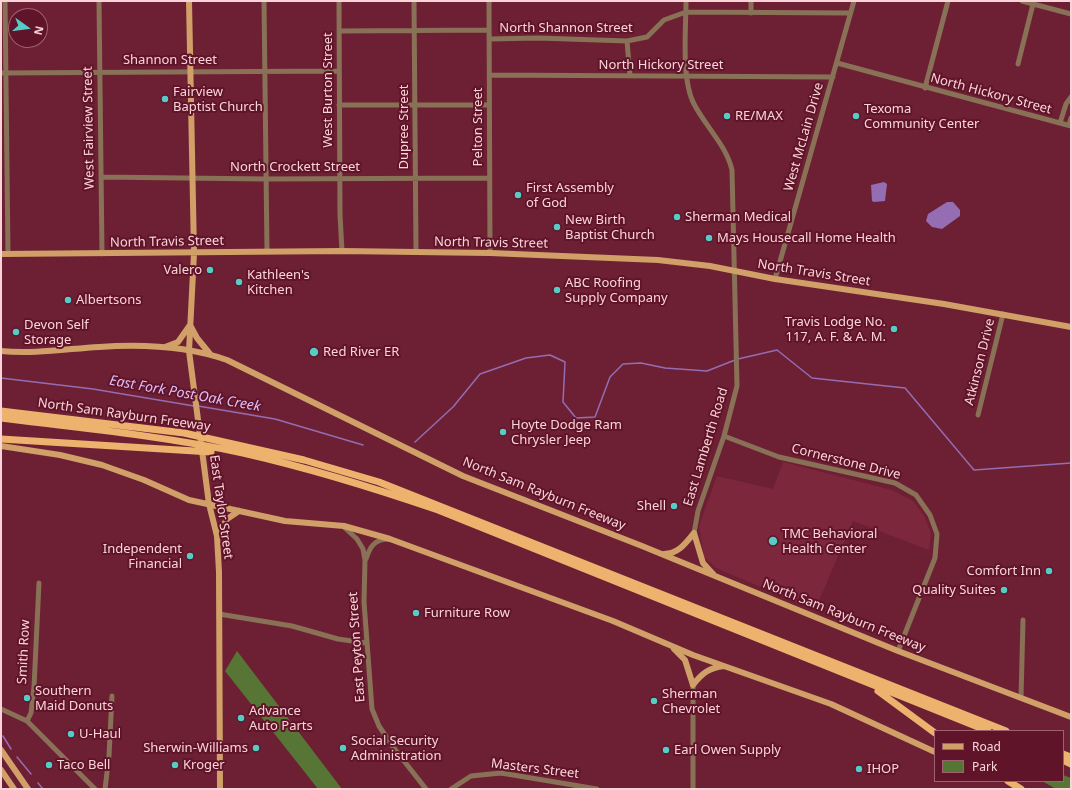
<!DOCTYPE html>
<style>
body{margin:0}
#map{position:relative;width:1072px;height:790px;overflow:hidden;background:#6d2033;font-family:"Noto Sans",sans-serif}
canvas{display:block}
.frame{position:absolute;inset:0;border:2px solid #fad4d8;pointer-events:none}
.legend{position:absolute;left:934px;top:730px;width:130px;height:52px;box-sizing:border-box;background:#601429;border:1px solid #9e616f;margin:0;padding:5px 7px;list-style:none;font-size:12px;color:#fad4d8}
.legend li{display:flex;align-items:center;gap:8px;height:20px}
.legend b{width:20px;border:1px solid #9e616f}
.north{position:absolute;left:8px;top:8px;width:40px;height:40px;box-sizing:border-box;background:#601429;border:1px solid #9e616f;border-radius:50%;rotate:104deg;font-size:11px;font-weight:700;line-height:16px;text-align:center;color:#fad4d8}
.north::after{content:'';display:block;margin:auto;width:14px;height:18px;background:#55cdc6;clip-path:polygon(50% 0,100% 100%,50% 72%,0 100%)}
</style>
<div id="map">
<canvas width="1072" height="790"></canvas>
<div class="frame"></div>
<ul class="legend">
<li><b style="height:5px;background:#d0a068"></b>Road</li>
<li><b style="height:11px;background:#577534"></b>Park</li>
</ul>
<div class="north">N</div>
</div>
<script>
const ctx = document.querySelector('canvas').getContext('2d');
ctx.lineJoin = 'round';
function fillPath(path, color) { ctx.fillStyle = color; ctx.fill(path, 'evenodd'); }
function stroke(path, color, width, dash) { ctx.strokeStyle = color; ctx.lineWidth = width; ctx.lineCap = dash ? 'butt' : 'round'; ctx.setLineDash(dash || []); ctx.stroke(path); }
function label(font, color, halo, rows, align = 'center') {
  ctx.font = font + ' "Noto Sans",sans-serif'; ctx.lineWidth = 4; ctx.setLineDash([]); ctx.textBaseline = 'middle'; ctx.strokeStyle = halo; ctx.fillStyle = color; for (const [text, x, y, turn = 0] of rows) {
    ctx.save(); ctx.translate(x, y); ctx.rotate((+turn || 0) * Math.PI / 180); ctx.textAlign = isNaN(turn) ? turn : align; if (halo) ctx.strokeText(text, 0, 0); ctx.fillText(text, 0, 0); ctx.restore();
  }
}
fillPath(new Path2D(`
 M783,462L892,490L913,501L924,516L931,533L929,550L853,521L815,610L716,568L704,557L699,526L717,476L773,489Z`), '#7c273b');
fillPath(new Path2D(`
 M237,651L342,789H318L225,671Z
 M1063,775L1071,778V789H1056L1042,781H1063Z`), '#577534');
fillPath(new Path2D(`
 M884,182L887,184L885,201L874,202L872,201L871,185Z
 M947,202H953L960,210V216L942,229L932,227L926,221L928,214Z`), '#946db2');
stroke(new Path2D(`
 M738,359L777,350L812,378L905,388L974,470L1071,463
 M1,378L93,389L194,406
 M198,406L275,419L363,445
 M415,442L453,407L480,374L526,358L550,355L565,362L563,402L576,418L595,417L610,377L623,364L641,363L665,368L707,371L735,360
 M3,736L11,749
 M17,757L31,774
 M38,783L43,789`), '#946db2', 1.5);
stroke(new Path2D(`
 M5,1L8,254
 M99,1L102,254
 M264,1L267,251
 M339,1L340,215L342,251
 M414,1L416,252
 M489,1L490,253
 M686,1C686,29 681,80 694,104C706,127 726,145 732,170L737,386L724,436L698,511L694,533
 M751,1V13
 M1022,1L1071,14
 M339,31L489,30
 M489,39L538,38L627,41L647,37L664,20L686,12L850,13
 M627,41L630,76
 M837,63L1071,126
 M1018,64L1033,4
 M1,73L339,71
 M489,75L833,77
 M925,88L948,1
 M339,105H489
 M1060,123L1066,104L1071,97
 M1069,125L1071,118
 M101,177L266,179L489,178
 M775,279L854,1
 M978,415L1003,314
 M724,436L779,457L895,483L916,495L930,515L937,534L935,558L898,651
 M344,527L357,539L363,549L365,560L364,602L372,709L379,726L393,747L426,789
 M366,559C370,547 374,540 387,539
 M219,614L292,626L338,639L366,643
 M693,685V789
 M1021,698L1023,620
 M1,709L27,721L95,789
 M27,721L31,713L34,687L39,583
 M105,789L109,756L112,696
 M451,789L471,776L501,773L597,789`), '#897157', 5);
stroke(new Path2D(`
 M189,1L194,253L189,351L209,504L217,536L219,572L220,789
 M1,254L342,251L490,253L658,260L710,266L775,279L944,304L1071,327
 M165,347L178,342L190,325L197,338L210,354
 M1,351C34,354 66,349 99,347C141,344 187,346 227,360L463,476L642,546L898,651L1071,717
 M1,446L60,455L102,465L144,480L189,500L285,521L344,526L390,539L613,621L693,655L831,704L935,752
 M694,533L703,563L714,575
 M217,536L227,519L239,511
 M664,554C678,554 685,544 694,533
 M674,649L685,660L693,685
 M693,685C702,673 709,668 724,666
 M1,750L28,789
 M1,770L14,789`), '#d0a068', 6);
stroke(new Path2D(`
 M1,411L184,433L304,460L379,482L1006,731
 M1,418C82,428 163,436 243,453C309,468 374,488 438,510L988,731
 M1,439L211,452
 M878,691L935,733
 M1063,754L1071,757
 M1063,760L1071,764
 M1008,781L1021,789`), '#ecb26e', 7);
for (const [x, y, r, color] of [
 [165,99,4,"#55cdc6"],
 [727,116,4,"#55cdc6"],
 [856,116,4,"#55cdc6"],
 [518,195,4,"#55cdc6"],
 [677,217,4,"#55cdc6"],
 [557,227,4,"#55cdc6"],
 [709,238,4,"#55cdc6"],
 [210,270,4,"#55cdc6"],
 [239,282,4,"#55cdc6"],
 [557,290,4,"#55cdc6"],
 [68,300,4,"#55cdc6"],
 [894,329,4,"#55cdc6"],
 [16,332,4,"#55cdc6"],
 [314,352,5,"#55cdc6"],
 [503,432,4,"#55cdc6"],
 [674,506,4,"#55cdc6"],
 [773,541,5,"#55cdc6"],
 [190,556,4,"#55cdc6"],
 [1049,571,4,"#55cdc6"],
 [1004,590,4,"#55cdc6"],
 [416,613,4,"#55cdc6"],
 [27,698,4,"#55cdc6"],
 [654,701,4,"#55cdc6"],
 [241,718,4,"#55cdc6"],
 [71,734,4,"#55cdc6"],
 [256,748,4,"#55cdc6"],
 [343,748,4,"#55cdc6"],
 [666,750,4,"#55cdc6"],
 [49,765,4,"#55cdc6"],
 [175,765,4,"#55cdc6"],
 [859,769,4,"#55cdc6"]
]) { const dot = new Path2D(); dot.arc(x, y, r, 0, 2 * Math.PI); ctx.fillStyle = color; ctx.fill(dot); stroke(dot, '#601429', 1.5); }
label('13px', '#fad4d8', '#601429', [
 ["North Shannon Street",566,28],
 ["Shannon Street",170,60],
 ["North Hickory Street",661,65],
 ["West Burton Street",328,90,-90],
 ["North Hickory Street",991,94,15],
 ["Dupree Street",404,127,-90],
 ["Pelton Street",478,127,-90],
 ["West Fairview Street",89,128,-91],
 ["West McLain Drive",804,137,-74],
 ["North Crockett Street",295,167],
 ["North Travis Street",167,242,-1],
 ["North Travis Street",491,243,1],
 ["North Travis Street",814,273,9],
 ["Atkinson Drive",980,362,-76],
 ["North Sam Rayburn Freeway",124,415,8],
 ["East Lamberth Road",706,447,-73],
 ["Cornerstone Drive",846,462,14],
 ["North Sam Rayburn Freeway",544,494,22],
 ["East Taylor Street",221,507,82],
 ["North Sam Rayburn Freeway",844,616,22],
 ["East Peyton Street",357,647,-94],
 ["Smith Row",24,652,-87],
 ["Masters Street",535,769,7]
]);
label('13px', '#fad4d8', '#601429', [
 ["Fairview",173,92],
 ["Baptist Church",173,107],
 ["Texoma",864,109],
 ["Community Center",864,124],
 ["RE/MAX",735,116],
 ["First Assembly",526,188],
 ["of God",526,203],
 ["Sherman Medical",685,217],
 ["New Birth",565,220],
 ["Baptist Church",565,235],
 ["Mays Housecall Home Health",717,238],
 ["Valero",202,270,"right"],
 ["Kathleen's",247,275],
 ["Kitchen",247,290],
 ["ABC Roofing",565,283],
 ["Supply Company",565,298],
 ["Albertsons",76,300],
 ["Travis Lodge No.",886,322,"right"],
 ["117, A. F. & A. M.",886,337,"right"],
 ["Devon Self",24,325],
 ["Storage",24,340],
 ["Red River ER",323,352],
 ["Hoyte Dodge Ram",511,425],
 ["Chrysler Jeep",511,440],
 ["Shell",666,506,"right"],
 ["TMC Behavioral",782,534],
 ["Health Center",782,549],
 ["Independent",182,549,"right"],
 ["Financial",182,564,"right"],
 ["Comfort Inn",1041,571,"right"],
 ["Quality Suites",996,590,"right"],
 ["Furniture Row",424,613],
 ["Southern",35,691],
 ["Maid Donuts",35,706],
 ["Sherman",662,694],
 ["Chevrolet",662,709],
 ["Advance",249,711],
 ["Auto Parts",249,726],
 ["U-Haul",79,734],
 ["Social Security",351,741],
 ["Administration",351,756],
 ["Sherwin-Williams",248,748,"right"],
 ["Earl Owen Supply",674,750],
 ["Taco Bell",57,765],
 ["Kroger",183,765],
 ["IHOP",867,769]
], 'left');
label('italic 14px', '#ddbef7', '#601429', [
 ["East Fork Post Oak Creek",185,394,10]
]);
</script>
